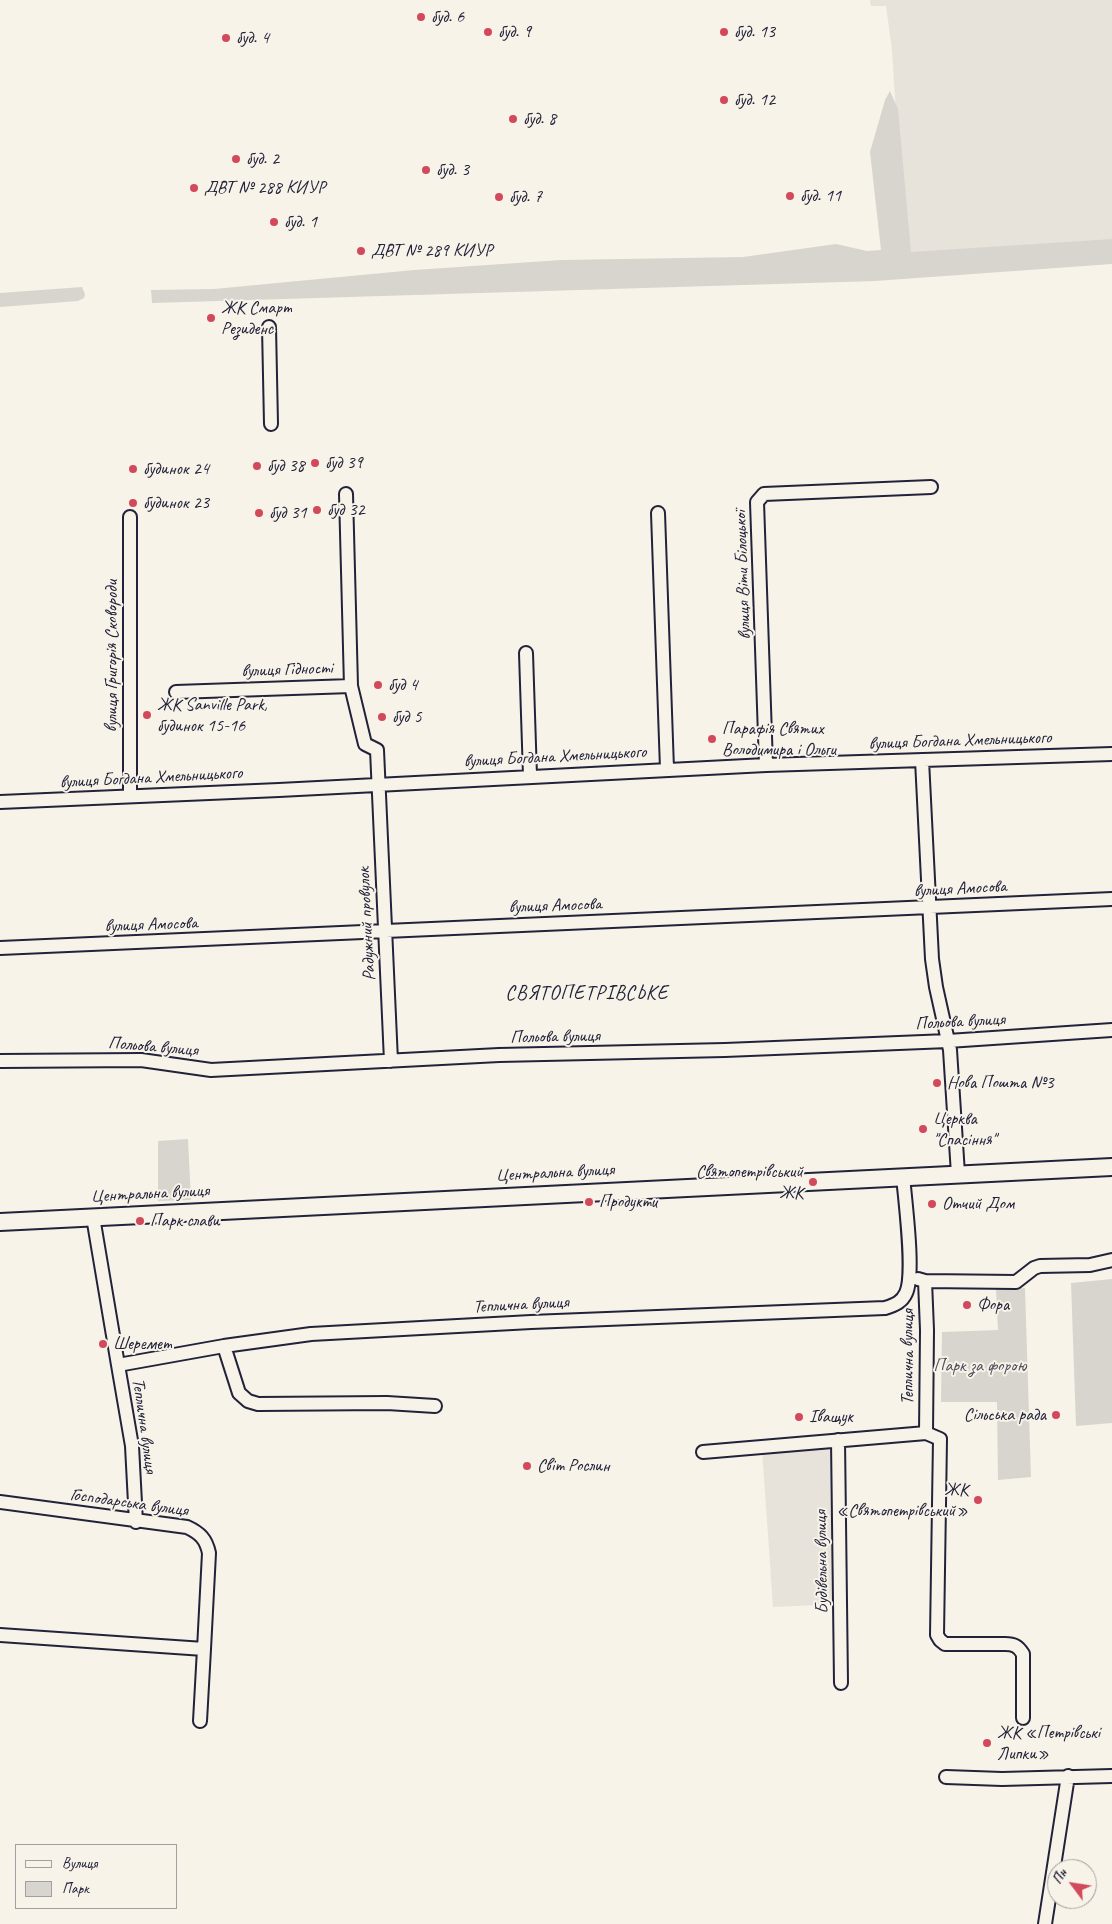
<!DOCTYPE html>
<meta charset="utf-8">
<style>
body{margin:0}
#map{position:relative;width:1112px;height:1924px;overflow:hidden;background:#f7f3e8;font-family:Caveat,sans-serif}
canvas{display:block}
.legend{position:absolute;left:15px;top:1844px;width:162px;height:65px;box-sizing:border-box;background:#f7f3e8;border:1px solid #a29fa3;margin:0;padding:6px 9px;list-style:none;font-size:15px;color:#22223b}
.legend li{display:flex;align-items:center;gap:10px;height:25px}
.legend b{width:25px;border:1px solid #a29fa3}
.north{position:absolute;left:1047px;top:1859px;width:50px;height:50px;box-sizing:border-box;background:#f7f3e8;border:1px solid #a29fa3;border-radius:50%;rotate:301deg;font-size:14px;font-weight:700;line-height:20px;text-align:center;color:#22223b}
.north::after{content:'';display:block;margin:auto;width:18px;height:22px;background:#d1495b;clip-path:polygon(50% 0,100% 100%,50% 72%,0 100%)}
</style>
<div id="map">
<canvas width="1112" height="1924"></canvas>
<ul class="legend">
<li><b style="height:6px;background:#f7f3e8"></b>Вулиця</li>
<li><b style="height:14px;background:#d8d5cf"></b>Парк</li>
</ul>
<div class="north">Пн</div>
</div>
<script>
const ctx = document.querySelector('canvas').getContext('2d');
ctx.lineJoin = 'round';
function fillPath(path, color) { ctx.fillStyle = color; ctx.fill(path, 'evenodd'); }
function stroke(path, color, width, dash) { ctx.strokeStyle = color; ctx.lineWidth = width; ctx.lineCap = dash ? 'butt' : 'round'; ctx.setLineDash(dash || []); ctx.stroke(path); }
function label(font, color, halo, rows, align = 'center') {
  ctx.font = font + ' Caveat,sans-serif'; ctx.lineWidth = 4; ctx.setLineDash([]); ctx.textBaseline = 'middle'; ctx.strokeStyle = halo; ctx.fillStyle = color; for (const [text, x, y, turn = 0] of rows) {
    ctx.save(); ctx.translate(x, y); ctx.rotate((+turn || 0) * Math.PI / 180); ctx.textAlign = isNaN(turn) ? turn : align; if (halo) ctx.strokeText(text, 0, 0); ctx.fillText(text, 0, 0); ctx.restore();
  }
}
fillPath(new Path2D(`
 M870,0H1112V245L905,256L892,50L886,6H871Z
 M822,1443L831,1451L839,1604L773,1607L762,1450Z`), '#e7e3db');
fillPath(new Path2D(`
 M890,91L898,109L911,252L1112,239V264L875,281L152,303L151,290L214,289L414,270L561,260L743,257L836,244L867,251L881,250L870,152L885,100Z
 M82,287L85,294L84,298L78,301L0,307V293Z
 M188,1139L191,1200L158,1201V1141Z
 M1112,1279V1423L1076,1426L1071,1283Z
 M1025,1288L1031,1477L998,1480L997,1402H941L942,1332L998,1330L996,1289Z`), '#d8d5cf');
const minor = new Path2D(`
 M269,327L271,424
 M346,494L351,686
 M658,513L667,769
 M130,517V796
 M526,653L530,776
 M176,692L351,686L365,744L377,750L391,1061
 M922,760L932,959L936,987L950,1050L958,1174
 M766,765L757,502L764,494L931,487
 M0,802L279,790L766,765L1112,754
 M0,948L1112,899
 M0,1061L141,1060L211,1070L499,1055L725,1050L948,1041L1112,1030
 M93,1217L118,1365L224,1346L311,1334L531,1322L885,1308C895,1305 902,1302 906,1293C915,1274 905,1201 903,1176
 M918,1279L925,1281L1016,1282L1034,1268L1040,1266L1090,1265L1112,1260
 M224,1346L239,1393L248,1401L258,1404L387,1403L435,1406
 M118,1365L132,1446L136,1522
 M926,1433L940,1439L937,1635L940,1640L945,1644H1005C1014,1644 1018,1646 1023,1654V1718
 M838,1440L841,1683
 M703,1452L926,1433L927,1330L925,1281
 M0,1502L187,1527C200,1533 206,1539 209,1553L204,1649L0,1635
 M200,1721L204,1649
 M946,1777L1002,1779L1112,1776
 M1045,1924L1068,1776`);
const major = new Path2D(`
 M0,1222L1112,1167`);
stroke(minor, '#22223b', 16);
stroke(major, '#22223b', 20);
stroke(minor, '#f7f3e8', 12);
stroke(major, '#f7f3e8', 16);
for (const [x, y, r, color] of [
 [421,17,5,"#d1495b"],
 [488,32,5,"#d1495b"],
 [724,32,5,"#d1495b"],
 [226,38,5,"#d1495b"],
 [724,100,5,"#d1495b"],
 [513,119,5,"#d1495b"],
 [236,159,5,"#d1495b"],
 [426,170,5,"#d1495b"],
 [194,188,5,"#d1495b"],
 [790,196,5,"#d1495b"],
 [499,197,5,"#d1495b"],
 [274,222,5,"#d1495b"],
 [361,251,5,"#d1495b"],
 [211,318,5,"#d1495b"],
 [315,463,5,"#d1495b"],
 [257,466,5,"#d1495b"],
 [133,469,5,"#d1495b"],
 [133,503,5,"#d1495b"],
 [317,510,5,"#d1495b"],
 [259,513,5,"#d1495b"],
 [378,685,5,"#d1495b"],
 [147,715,5,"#d1495b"],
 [382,717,5,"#d1495b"],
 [712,739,5,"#d1495b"],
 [937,1083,5,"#d1495b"],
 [923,1129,5,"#d1495b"],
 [813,1182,5,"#d1495b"],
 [589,1202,5,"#d1495b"],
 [932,1204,5,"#d1495b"],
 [140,1221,5,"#d1495b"],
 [967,1305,5,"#d1495b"],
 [103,1344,5,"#d1495b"],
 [1056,1415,5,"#d1495b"],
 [799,1417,5,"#d1495b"],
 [527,1466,5,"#d1495b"],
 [978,1500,5,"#d1495b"],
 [987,1743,5,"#d1495b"]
]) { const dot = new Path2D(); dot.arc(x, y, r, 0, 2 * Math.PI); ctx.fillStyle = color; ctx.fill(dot); stroke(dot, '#f7f3e8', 2); }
label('18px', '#22223b', '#f7f3e8', [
 ["буд. 6",431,17],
 ["буд. 9",498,32],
 ["буд. 13",734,32],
 ["буд. 4",236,38],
 ["буд. 12",734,100],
 ["буд. 8",523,119],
 ["буд. 2",246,159],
 ["буд. 3",436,170],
 ["ДВТ № 288 КИУР",204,188],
 ["буд. 11",800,196],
 ["буд. 7",509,197],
 ["буд. 1",284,222],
 ["ДВТ № 289 КИУР",371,251],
 ["ЖК Смарт",221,308],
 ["Резиденс",221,329],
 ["буд 39",325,463],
 ["буд 38",267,466],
 ["будинок 24",143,469],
 ["будинок 23",143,503],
 ["буд 32",327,510],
 ["буд 31",269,513],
 ["буд 4",388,685],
 ["ЖК Sanville Park,",157,705],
 ["будинок 15-16",157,726],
 ["буд 5",392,717],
 ["Парафія Святих",722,729],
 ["Володимира і Ольги",722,750],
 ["Нова Пошта №3",947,1083],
 ["Церква",933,1119],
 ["\"Спасіння\"",933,1140],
 ["Святопетрівський",803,1172,"right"],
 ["ЖК",803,1193,"right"],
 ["Продукти",599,1202],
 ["Отчий Дом",942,1204],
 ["Парк слави",150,1221],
 ["Фора",977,1305],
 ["Шеремет",113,1344],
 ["Сільська рада",1046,1415,"right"],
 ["Іващук",809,1417],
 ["Світ Рослин",537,1466],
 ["ЖК",968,1490,"right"],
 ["«Святопетрівський»",968,1511,"right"],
 ["ЖК «Петрівські",997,1733],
 ["Липки»",997,1754]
], 'left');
label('18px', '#22223b', '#f7f3e8', [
 ["вулиця Віти Білоцької",743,575,-92],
 ["вулиця Григорія Сковороди",112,656,-90],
 ["вулиця Гідності",287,670,-2],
 ["вулиця Богдана Хмельницького",960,741,-2],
 ["вулиця Богдана Хмельницького",555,757,-3],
 ["вулиця Богдана Хмельницького",151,778,-3],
 ["вулиця Амосова",960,889,-3],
 ["вулиця Амосова",555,906,-2],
 ["Радужний провулок",367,924,-93],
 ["вулиця Амосова",151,925,-2],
 ["Польова вулиця",960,1022,-3],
 ["Польова вулиця",555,1037,-1],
 ["Польова вулиця",153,1047,5],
 ["Центральна вулиця",555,1173,-3],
 ["Центральна вулиця",150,1194,-3],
 ["Теплична вулиця",521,1305,-3],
 ["Теплична вулиця",908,1357,-90],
 ["Теплична вулиця",144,1426,82],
 ["Господарська вулиця",129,1503,8],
 ["Будівельна вулиця",822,1562,-91]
]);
label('18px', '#504f60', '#f7f3e8', [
 ["Парк за форою",980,1366]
]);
ctx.letterSpacing = '1px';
label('20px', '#22223b', '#f7f3e8', [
 ["СВЯТОПЕТРІВСЬКЕ",587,994]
]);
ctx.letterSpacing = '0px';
</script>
